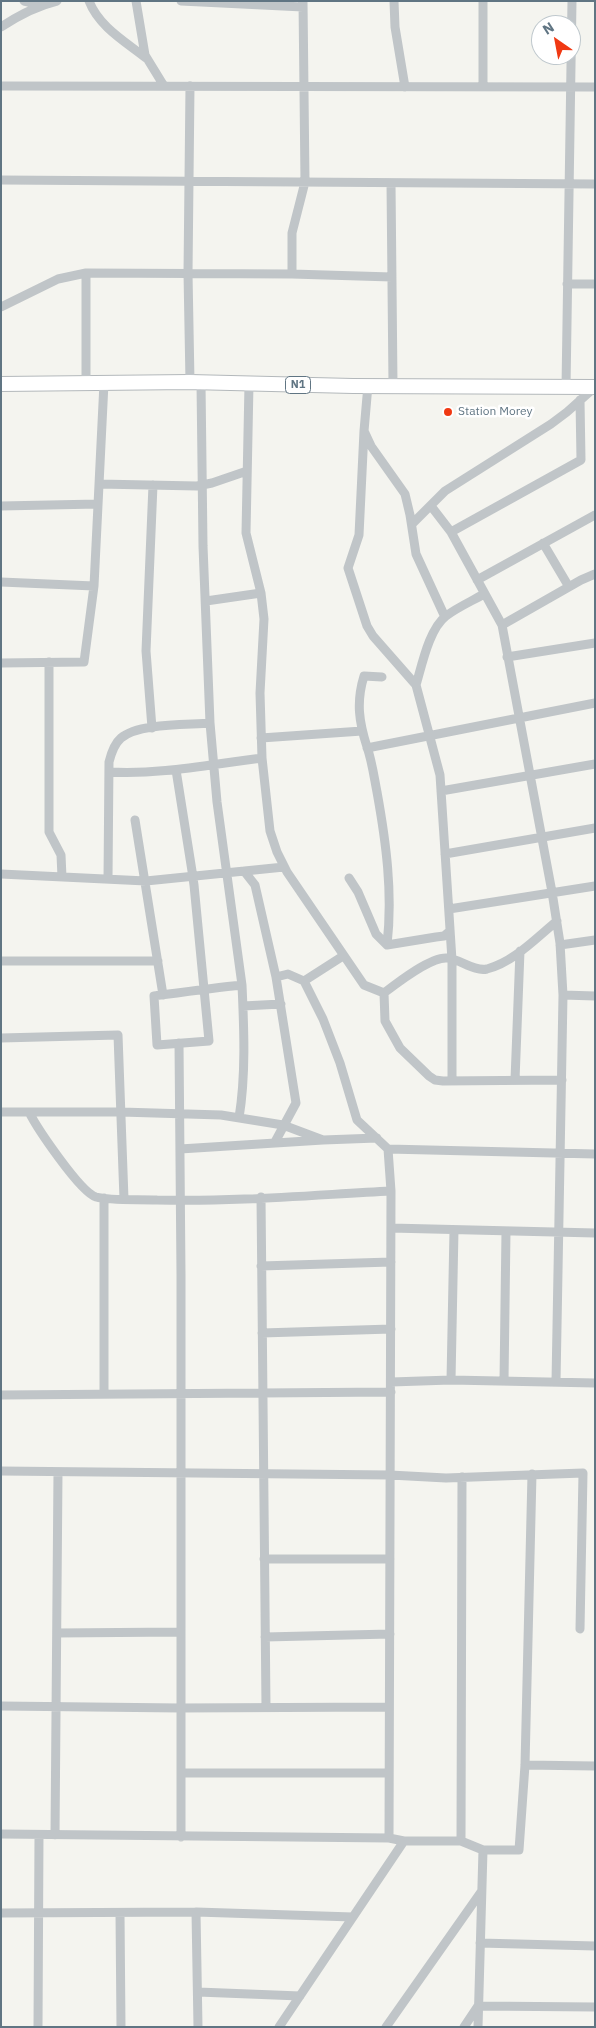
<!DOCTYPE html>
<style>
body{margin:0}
#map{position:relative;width:596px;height:2028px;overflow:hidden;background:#f4f4ef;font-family:"IBM Plex Sans",sans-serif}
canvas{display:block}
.frame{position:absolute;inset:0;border:2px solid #607583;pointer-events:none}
.north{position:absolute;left:531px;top:15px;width:50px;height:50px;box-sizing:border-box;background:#fff;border:1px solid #bfc8cd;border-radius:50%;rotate:327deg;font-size:14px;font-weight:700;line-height:20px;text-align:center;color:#607583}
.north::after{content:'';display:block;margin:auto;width:18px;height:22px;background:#f03913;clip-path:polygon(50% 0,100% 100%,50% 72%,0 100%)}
</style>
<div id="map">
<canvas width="596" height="2028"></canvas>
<div class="frame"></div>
<div class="north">N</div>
</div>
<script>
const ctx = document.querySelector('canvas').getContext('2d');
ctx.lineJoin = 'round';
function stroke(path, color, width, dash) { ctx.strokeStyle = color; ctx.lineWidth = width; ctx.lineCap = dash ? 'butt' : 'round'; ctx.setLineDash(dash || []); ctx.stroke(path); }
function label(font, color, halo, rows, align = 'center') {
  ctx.font = font + ' "IBM Plex Sans",sans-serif'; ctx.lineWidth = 5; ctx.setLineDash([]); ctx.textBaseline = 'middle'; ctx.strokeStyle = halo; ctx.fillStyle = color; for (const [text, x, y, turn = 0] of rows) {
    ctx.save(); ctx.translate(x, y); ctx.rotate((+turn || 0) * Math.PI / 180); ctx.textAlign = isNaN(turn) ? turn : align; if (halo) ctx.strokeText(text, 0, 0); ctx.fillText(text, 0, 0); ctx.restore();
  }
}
const primary = new Path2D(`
 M1,384L190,382L353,386L595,387`);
stroke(primary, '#b3b8bb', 16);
stroke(new Path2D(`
 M24,1L41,5
 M89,1C99,27 126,42 146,58
 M136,1L145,55L164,86
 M181,1L303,7
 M394,1L395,27L405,87
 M483,1V87
 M1,27C19,15 36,6 57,1
 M1,86L595,87
 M1,180L595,184
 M391,183L393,385
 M86,273V382
 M292,274V233L305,182L303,1
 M567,284H595
 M1,307L58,279L86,273L292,274L392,277
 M190,382L188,273L190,86
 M201,383L203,546L210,723L217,802L242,985C244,1029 246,1075 239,1118
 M249,384L246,533L261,593L264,619L260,693L262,758L270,831L277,852L287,872L364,985L384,993L385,1021L400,1048L429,1076L435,1080L443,1081L562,1080
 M368,385L364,431L371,446L405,494L410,515L416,554L445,617
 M566,387L572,1
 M364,431L359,535L348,568L367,626L373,636L416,685L440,775L452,960V1081
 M99,484L197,486L212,483L247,471
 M1,506L98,504
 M431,506L451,532L502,625L552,892L560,943L563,995L556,1382
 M412,524L445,491L551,424L567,412L595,387
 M451,532L581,460L580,400
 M543,543L569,587
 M477,580L595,515
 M1,582L94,586
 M206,601L261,593
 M502,625L581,580L595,574
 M507,657L595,643
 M49,662V832L61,855L62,877
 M1,663L84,662L94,586L104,383
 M382,677L364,676C356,702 359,722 367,747C372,761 374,777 377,792C386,842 393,893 387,945
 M416,685C422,665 429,629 446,616C458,607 472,601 484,594
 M152,728L146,651L153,485
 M261,738L362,731
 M367,748L595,703
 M176,770L192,871L194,885L209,1041L157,1045L154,996C184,992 213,988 242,985
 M109,772C161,775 211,764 262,758
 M441,791L595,764
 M135,820L163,995
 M445,854L595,828
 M244,871L255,885L276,977L296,1103L275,1142
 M1,874L146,881L284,867
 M349,878L358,892L376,934L387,945
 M108,879L109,762C111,754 114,744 121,738C138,723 187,725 210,723
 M449,909L595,886
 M387,945L436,937L444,936L450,931
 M560,945L595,940
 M1,961H158
 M276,977L288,974L304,981L323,1019L340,1063L357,1120L388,1149L391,1191L389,1838
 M304,981L343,956
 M384,993C397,983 430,957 447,958C460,959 474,972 487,969C514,962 536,938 557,921
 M563,995L595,996
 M243,1006L281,1004
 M1,1038L118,1035L124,1199
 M179,1043L181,1275V1837
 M515,1080L520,951
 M1,1112H121L221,1115L283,1125L323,1140
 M29,1112C37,1128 80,1192 96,1197C111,1201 140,1199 157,1200C235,1202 313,1195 391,1191
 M180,1149L323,1140L377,1138
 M388,1149L595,1154
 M261,1197L266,1707
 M391,1228L595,1233
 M261,1266L391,1262
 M262,1333L391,1329
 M451,1380L454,1230
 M504,1381L506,1231
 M391,1382L451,1380L595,1383
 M104,1394V1198
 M1,1395L391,1392
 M1,1471L390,1475L446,1478L583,1473L580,1629
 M264,1559H390
 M57,1633L180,1632
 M265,1637L390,1634
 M1,1706L180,1708L389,1707
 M525,1765L595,1766
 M181,1773H389
 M1,1834L389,1838L404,1841H461L483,1850H519L525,1765L532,1474
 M55,1835L58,1472
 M461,1841L462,1477
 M196,1912L198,2027
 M1,1913L196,1912L353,1917
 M120,1913L121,2027
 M480,1943L595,1946
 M198,1992L300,1996
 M38,2027L39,1835
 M279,2027L404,1841
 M386,2027L481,1892
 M464,2027L478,2006L595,2007
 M478,2027L483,1850`), '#c0c5c8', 9);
stroke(primary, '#fff', 14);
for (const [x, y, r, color] of [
 [448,412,5,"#f03913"]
]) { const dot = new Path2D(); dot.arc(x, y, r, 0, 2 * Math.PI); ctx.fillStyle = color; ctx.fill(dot); stroke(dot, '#fff', 2); }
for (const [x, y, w] of [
 [298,385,25]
]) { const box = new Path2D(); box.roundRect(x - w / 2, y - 8.5, w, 17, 4); ctx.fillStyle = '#fff'; ctx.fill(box); stroke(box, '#607583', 1); }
label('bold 11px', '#607583', null, [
 ["N1",298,385]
]);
label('12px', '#607583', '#fff', [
 ["Station Morey",458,412]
], 'left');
</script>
